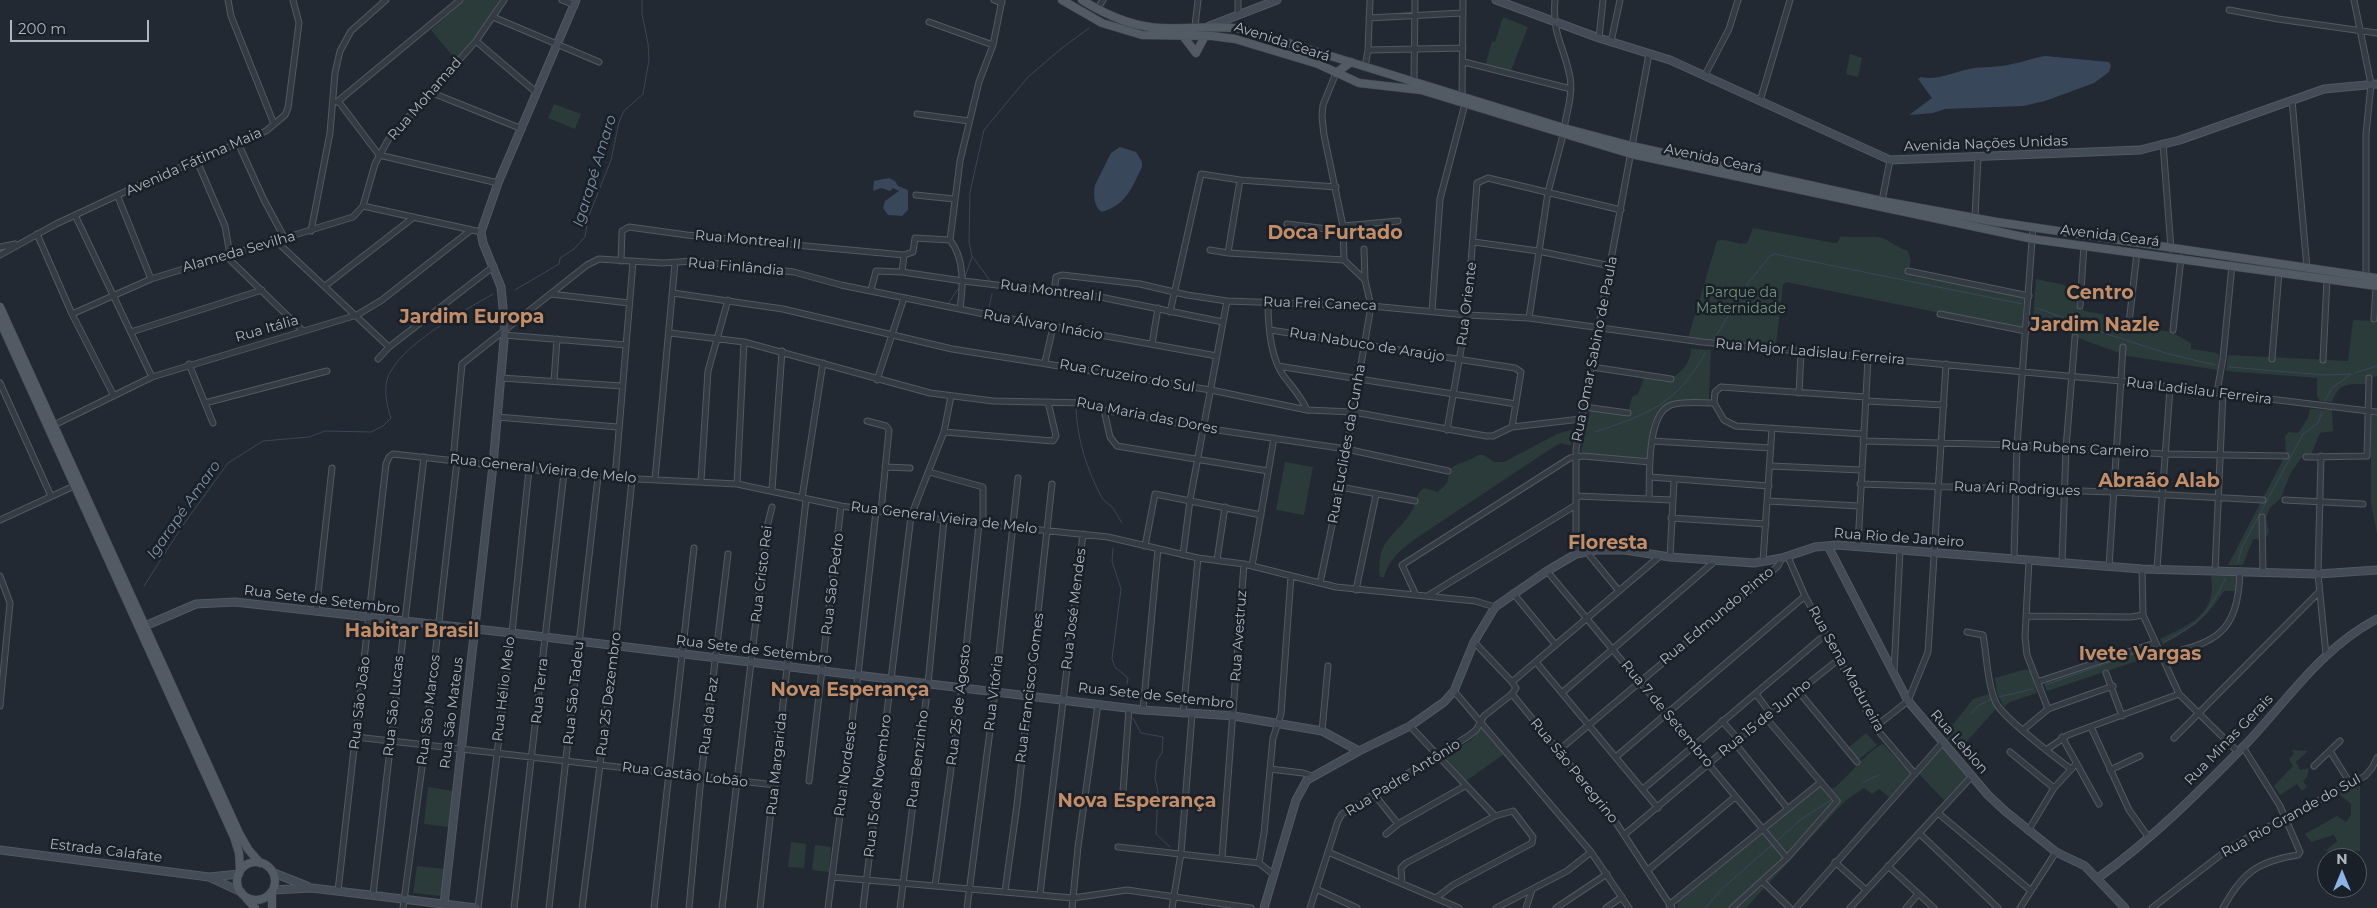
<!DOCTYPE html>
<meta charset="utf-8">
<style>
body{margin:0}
#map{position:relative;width:2377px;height:908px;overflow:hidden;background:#222932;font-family:Montserrat,sans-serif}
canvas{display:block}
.north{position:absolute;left:2317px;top:848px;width:50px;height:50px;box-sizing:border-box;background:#1a2028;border:1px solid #565c65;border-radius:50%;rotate:0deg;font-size:14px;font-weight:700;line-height:20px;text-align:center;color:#afb6c0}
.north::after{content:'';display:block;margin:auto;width:18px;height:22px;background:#8cb2e8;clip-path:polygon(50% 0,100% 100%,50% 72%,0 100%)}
.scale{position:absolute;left:10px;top:20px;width:139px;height:22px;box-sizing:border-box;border:2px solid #afb6c0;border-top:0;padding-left:6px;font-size:15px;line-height:18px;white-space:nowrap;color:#afb6c0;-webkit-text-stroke:4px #1a2028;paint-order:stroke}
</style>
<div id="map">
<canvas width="2377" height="908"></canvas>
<div class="north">N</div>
<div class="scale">200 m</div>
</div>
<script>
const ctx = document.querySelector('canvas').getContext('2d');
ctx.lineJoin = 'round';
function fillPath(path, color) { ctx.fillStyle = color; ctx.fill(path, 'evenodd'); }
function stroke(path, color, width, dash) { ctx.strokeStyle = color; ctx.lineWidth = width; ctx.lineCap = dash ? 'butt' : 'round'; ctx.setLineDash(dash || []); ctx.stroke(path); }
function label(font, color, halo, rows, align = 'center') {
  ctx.font = font + ' Montserrat,sans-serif'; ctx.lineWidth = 5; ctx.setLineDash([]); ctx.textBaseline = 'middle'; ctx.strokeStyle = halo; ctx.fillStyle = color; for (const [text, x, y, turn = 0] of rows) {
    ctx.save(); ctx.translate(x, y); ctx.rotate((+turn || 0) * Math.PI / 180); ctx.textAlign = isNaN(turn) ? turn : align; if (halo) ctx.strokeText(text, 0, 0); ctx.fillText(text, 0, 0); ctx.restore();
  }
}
fillPath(new Path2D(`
 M465,0H499L474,41L456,60L431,30Z
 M1503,17L1528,27L1510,73L1485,66L1492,41L1495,42Z
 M1850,54L1862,58L1858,77L1846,74Z
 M554,104L581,114L575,129L548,118Z
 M1753,228L1834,243H1837L1841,236C1854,238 1867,236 1878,237C1889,239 1897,248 1908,251L1911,261L1908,273L2024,297L2023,328L2021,329L1786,282L1783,285L1776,345L1688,338L1717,241C1726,237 1737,246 1747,243Z
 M2036,279L2061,284L2072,289L2076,305L2085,311L2123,318L2132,326L2171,332L2191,343V349L2217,353L2219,355L2218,368L2217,370L2128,356L2081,339L2040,320H2035L2033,317Z
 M2353,320L2377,321V376L2371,378L2366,384C2347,384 2340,382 2332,402L2320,401L2317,397V378L2226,371L2228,355L2348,361Z
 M1691,349L1711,350L1709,398L1707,402C1655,404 1654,412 1648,461L1581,452L1590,411L1628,413L1632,397L1638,394L1644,378L1666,382C1680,373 1690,366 1691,349Z
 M2310,409L2332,410L2333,431L2320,433L2311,455L2303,456L2291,472L2281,498L2270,508L2266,518L2269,532L2265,540L2253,539L2243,565H2228L2286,454L2285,436L2289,432L2298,433L2308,418Z
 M2371,415L2377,416V533L2371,504Z
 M1571,430L1574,434L1571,446L1561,443L1552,448L1418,537C1402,549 1390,557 1384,577H1380C1375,539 1396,537 1411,512C1417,504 1415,493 1424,488L1438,492L1447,483L1450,469C1459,461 1470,462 1478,455H1484L1494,462H1504L1557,434Z
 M1285,462L1313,467L1304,515L1276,510Z
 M2236,575L2237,591H2224C2206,619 2191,629 2163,644L2160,639C2190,624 2217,615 2211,576Z
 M2153,646L2157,653L2155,655L2047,691L2044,683Z
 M2026,669L2031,671L2037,693L2010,702L2004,707L1997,693L1995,678Z
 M1989,694L1996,709L1958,751L1944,736L1973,699Z
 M1482,727L1504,754L1466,781L1444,756L1471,740Z
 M1866,733L1877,745L1858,760L1848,748Z
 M1883,744L1911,774L1889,797L1879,789L1872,794L1864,788L1845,801L1746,908H1677L1678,902L1819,787L1834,788C1848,777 1868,750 1883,744Z
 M1942,747L1969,775L1944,800L1917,772Z
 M2292,750L2308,751L2296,762L2300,770L2309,768L2307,777L2303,781L2307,787L2302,791L2297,784L2280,795L2274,786L2293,766L2289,759L2294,754Z
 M2360,783V851H2325L2337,841L2334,835L2311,842L2305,834L2337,816L2346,822L2351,815V804L2339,794Z
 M428,787L453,791L449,827L424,824Z
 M791,842L806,844L804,868L788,867Z
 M815,845L831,847L829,872L812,870Z
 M417,866L444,869L441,896L413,893Z`), '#2a3b3a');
fillPath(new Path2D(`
 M2045,56L2109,62L2111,66L2109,72L2094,83L2045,101L2023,106L1945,109L1933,113L1909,115L1932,98L1918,79L1921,77C1936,81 1954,72 1969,69C1983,66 1998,68 2012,64C2023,62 2033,58 2045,56Z
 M1120,147L1136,152L1142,162V167C1131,189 1127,204 1102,212C1094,208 1093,194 1095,185L1111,153Z
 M889,178L895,181L898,186L908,190V210L902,216L888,215L883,208L885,201L899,191L893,188L890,191L881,188L873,191L874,181Z`), '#39475a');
stroke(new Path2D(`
 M965,277L972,257
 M991,282L972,256L969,242L970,192L984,130L1028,77L1062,48L1089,28
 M515,290L559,264L560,258L574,249L585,237L588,218L611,160L619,122L624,111L643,94L649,60L648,43L642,14V0
 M948,304L958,289
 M2037,308L2107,334L2169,354L2215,365
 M988,312L992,294
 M1714,339L1749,282L1770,256L1775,254L2022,304
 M2229,367L2325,375L2352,374
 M2354,373L2377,366
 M2325,401L2332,388L2350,375
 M1076,408C1077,439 1087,470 1102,498C1104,501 1108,503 1111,506C1115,510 1118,517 1122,523
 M1595,432C1649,414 1677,404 1706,352
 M1113,548L1112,561L1121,589L1112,659L1115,667L1128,678L1127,684
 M2238,562L2242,547L2303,434L2318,423L2322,412
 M144,586L183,525L228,463L263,441L309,437L325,431L371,432L383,426L391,418C387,407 384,391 387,380C396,347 464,311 493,294
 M2163,643C2173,637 2184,631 2194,624C2209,612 2217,595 2226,578
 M2045,685L2151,648
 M1999,697L2033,689
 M1971,714L1978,706L1991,699
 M1133,718L1141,733L1163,737L1162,753L1157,760L1155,778L1158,791L1156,834L1170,847
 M1863,782L1879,775
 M1776,842L1800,820L1831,800
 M1705,908L1723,888L1773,844`), '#39475a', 1);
const street = new Path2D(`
 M228,0L231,16L274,124
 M562,0L575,5
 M994,0L1002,3
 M1555,0C1552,36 1564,45 1570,77C1573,93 1567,112 1564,128
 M2354,0L2371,84L2366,134V276
 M1097,9L1103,0
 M2229,10L2278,19L2377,33
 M1238,14V0
 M493,17L599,62
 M1369,18L1462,13
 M929,22L993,45
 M1195,26L1198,0
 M1599,38L1603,0
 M476,41L537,93
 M1611,42L1620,0
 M1368,50L1463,48
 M1464,62L1571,89
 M1365,67L1368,50L1370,0
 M1705,75L1729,29L1738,0
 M1414,82L1415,0
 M430,92L522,129
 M1462,97L1463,0
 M2292,100L2307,268
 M1760,101L1790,0
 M337,102L460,0
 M339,102L379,155L498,183
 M917,114L969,121
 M238,143L264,200L285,239
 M2163,143L2171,249
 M197,161L225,226L230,255
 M916,195L954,199
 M118,197L151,279
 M1882,201L1890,160
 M363,206L481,232
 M75,215L152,377
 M1975,217L1978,157
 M1287,224L1344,231
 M1343,226L1398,221
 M311,231L330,133L335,73L340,51L351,31L386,0
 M37,234L72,314L114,396
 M950,240L960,161L979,82L993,45L1002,0
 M950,240C965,259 963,286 960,309
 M276,241L389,347
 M1474,242L1538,251L1611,266
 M0,247L15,244
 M1364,249L1365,280
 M1210,250L1228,253L1344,260
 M1228,253L1240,180
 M0,255L56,224L146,182L266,131L285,115L288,108L299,23L293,0
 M226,256L303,331
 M621,261L622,231L629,227L687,235L904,255
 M1908,271L2029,296
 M902,272L904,255L913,252L915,238L950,240
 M325,286L414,217
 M871,290L876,271L902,272L963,281L1100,297L1223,322
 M1054,292L1056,277L1062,275L1140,284L1187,295L1227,301L1371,306L1467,315L1529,318L1702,342L2121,381L2377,412
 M673,293L783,309L952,349L1211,390L1307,410L1353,412L1486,436H1493L1512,427L1581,419
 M551,294L629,303
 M1268,302C1268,324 1270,356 1283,375C1292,387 1301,396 1307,410
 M2080,306L2084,245
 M1432,311L1440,199L1465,104
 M1170,312L1201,174L1240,180L1336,187
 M72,314L151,279L353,217L363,206L375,164L388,140L476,41L504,0
 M1940,314L2026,331
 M1529,318L1548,192L1563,135
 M2374,319L2376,286
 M2129,323L2137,252
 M1270,330L1515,368L1521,372L1512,427
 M2173,330L2181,258
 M131,332L262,290
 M670,333L744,342L930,393L993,401L1087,403L1104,410L1204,428L1346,449L1448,471
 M504,335L626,345
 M1152,344L1158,308
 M378,359L389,347L494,266
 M2272,359L2279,272
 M2323,360L2327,279
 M1045,362L1053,327
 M189,364L213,423
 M1278,366L1516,404
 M1592,367L1671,379
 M501,378L622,386
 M877,380L904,298
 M554,381L557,339
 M0,383L51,496
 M2217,392L2223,358L2232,265
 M1799,393L1801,353
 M1866,401L1944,405
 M205,403L327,371
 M1714,403L1715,392L1721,387L1866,397
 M1714,403L1724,420L1736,426L1864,434
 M1584,407L1628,413
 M1104,410L1110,437L1117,446L1268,471
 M497,417L618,427
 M867,421L886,426L889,430L881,511
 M54,425L152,377L357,315L382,300L471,230
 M1447,430L1467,315L1477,183L1488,178L1621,210
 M944,432L1053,441L1056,436L1048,402
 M1652,441L1771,448
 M1863,441L2017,445L2165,454L2286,456
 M2321,456L2318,574L2326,655
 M2306,457L2367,456L2369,378
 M453,461L462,364L587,265L599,259L663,263L693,261L794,272L841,285L989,315L1217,356
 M1771,466L1861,470
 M885,467L910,468
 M929,472L983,487V524
 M1650,477L1769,486
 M615,478L633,262
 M655,479L675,263
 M701,481L708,371L728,300
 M737,484L744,342
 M1860,484L2113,492L2263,500
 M1340,487L1415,501
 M772,490L782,351
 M1576,496L1672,500
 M802,498L823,363
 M1649,499C1650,477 1646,414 1671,405C1683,401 1700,403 1714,403
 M2285,500L2363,504
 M1768,501L1859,506
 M2262,517L2263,572
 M1671,518L1766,524
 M0,520L74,486
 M1145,546L1155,494L1261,515
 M1858,546L1868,358
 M1586,551L1619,591
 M1576,554V449L1649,54
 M1183,555L1190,500L1227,301
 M1670,557L1674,481
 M1788,557L1805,596L1875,727L1915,774
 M2014,559L2017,445L2033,227
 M1217,560L1225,507
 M2029,560L2025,637L2027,655L2048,709
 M1763,561L1772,428
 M2062,563L2066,448L2075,337
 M1252,566L1274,438
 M2109,567L2123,347
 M2142,569L2143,615L2179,694L2237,751
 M2157,569L2170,388
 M1547,571L1787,858
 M2215,571L2223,393
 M0,576L10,603L0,706
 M1320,583L1340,487L1371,306L1365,280L1344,260L1343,226L1324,135L1322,117L1323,105L1336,73
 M1356,590L1376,495
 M1513,593L1555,644
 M1416,595L1402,565L1570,458L1583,456L1650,462
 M1429,595L1576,505
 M316,612L332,468
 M2027,616L2131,617L2143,615
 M1967,632L1983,635C1987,656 1987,683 1996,703C2004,718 2055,757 2071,769
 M1474,642L1512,682L1516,688L1512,694L1611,815L1672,908
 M2161,655C2217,643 2238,633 2240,571
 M1536,662L1658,808
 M1894,672L1900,550
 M2106,673L2122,716
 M1512,682L1660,556
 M2037,682L2155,643
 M1454,691L1591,852L1629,908
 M1563,692L1715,561
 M1799,692L1857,762
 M1756,694L1771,714
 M1143,710L1158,549
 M1183,714L1198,558
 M1722,721L1738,739
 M1410,726L1495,816
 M1875,727L1908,701L1928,652L1946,364
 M2091,727L2129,810L2149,838
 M2023,730L2048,709L2113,686
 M1322,731L1328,666
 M356,737L775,785
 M2062,737L2099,804
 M2174,738L2319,592
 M1734,742L1788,809
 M1559,750L1778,566L1782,558
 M2046,750L2068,735L2179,694
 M2330,751L2350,783
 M2010,752L2054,788
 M1617,756L1805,596
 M2314,766L2340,741
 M1270,769L1303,773L1312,776
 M2110,770L2140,756
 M809,781L841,506
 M1643,789L1826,634
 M1374,794L1398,824
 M1122,806L1129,708
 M1938,813L2030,890
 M2028,831L2054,788L2075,765
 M1919,833L1998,908
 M1386,834L1398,824L1465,786
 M1624,835L1738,739L1838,660
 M1118,847L1259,863L1274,875
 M1328,852L1459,908
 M1222,858L1244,564
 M1835,862L1866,890
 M1259,863L1264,833L1273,738L1281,714L1291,576
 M1888,866L1934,908
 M1648,870L1735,797
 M832,877L1073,898L1127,890L1251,908
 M1763,882L1790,908
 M1402,883L1401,868L1406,863L1495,816L1513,811L1533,837L1532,843L1453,885L1436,898
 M935,886L962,688L979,524
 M1316,889L1357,908
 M338,891L386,464L389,457L393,454L598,477L737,484L841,506L944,520L1108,537L1198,558L1244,564L1336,587L1475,601L1495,607
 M1005,891L1017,805L1052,484
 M1040,894L1083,534
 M373,895L424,457
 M1669,905L1821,782
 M403,908L425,745L457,461
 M478,908L512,633L529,469
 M514,908L564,473
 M549,908L598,477
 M582,908L615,646L632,479
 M654,908L694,548
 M689,908L701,777L728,554
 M722,908L767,527L772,507
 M760,908L806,500
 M828,908L858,675L876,511
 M863,908L911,516L944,432L951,396
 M900,908L928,684L944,520
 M967,908L995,692L1018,478
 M1072,908L1078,847L1098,704
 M1172,908L1181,853L1192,715
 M1310,908L1338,821L1342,814L1467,737L1476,730L1484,716L1512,694
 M1496,908L1567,871L1591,852
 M1526,908L1532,890
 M1556,908L1607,874
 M1606,908L1622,897
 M1732,908L1787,858L1837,801L1766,718
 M1796,908L1943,742
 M1850,908L1972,776
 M1906,908L1918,894
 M2020,908L2056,852
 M2152,908L2232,846L2365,776L2372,768L2377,758
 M2223,908C2242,873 2258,861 2298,855L2300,852L2280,806L2243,747`);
const secondary = new Path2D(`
 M1496,0L1599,38L1670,60L1890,160L2140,150L2180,140L2324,89L2377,84
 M1207,27L1277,0
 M1828,546L1908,701L1988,795L2005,811L2056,852L2085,866L2125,908
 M145,626L196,604L235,602L512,633L1143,710L1234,716L1322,731L1359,751
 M0,850L209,877L241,892
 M274,873L307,886
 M209,877L239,874
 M2098,878C2151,840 2199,792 2245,745C2287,701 2321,648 2377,619
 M273,890L312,888L476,908
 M444,904L493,465L505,329L501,287L483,243L481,232L498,183L576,0
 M1264,908L1296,800L1307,780L1359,751L1410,726L1444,702L1454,691L1474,642L1495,607L1547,571L1576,554L1596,550H1625L1670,557L1754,563L1782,558L1815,547L1837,545L2142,569L2318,574L2377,570`);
const primary = new Path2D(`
 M1062,0L1102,23L1142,35L1212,36L1235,39L1318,64L1359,83L1421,90L1631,154L2033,239L2377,286
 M1082,0C1106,15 1132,27 1162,28C1189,29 1216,25 1243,29L1564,128L1632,146L1882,201L1997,222L2377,278
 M1183,36L1196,53
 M1196,53L1205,36
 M1336,73L1351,62
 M0,307L239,833L248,849L260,863
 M0,321L234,837L239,853L240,871
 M237 881a19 19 0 1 1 38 0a19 19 0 1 1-38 0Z
 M246,898L255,908
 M272,908V892`);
stroke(street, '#525961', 7);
stroke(secondary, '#525961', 9);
stroke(primary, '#3e444d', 9);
stroke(street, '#343b43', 5);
stroke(secondary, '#434b56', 7);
stroke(primary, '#525a63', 8);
label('14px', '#afb6c0', '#1a2028', [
 ["Avenida Ceará",1282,42,18],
 ["Rua Mohamad",425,99,-49],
 ["Avenida Nações Unidas",1986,144,-2],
 ["Avenida Ceará",1713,159,12],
 ["Avenida Fátima Maia",194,162,-24],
 ["Avenida Ceará",2110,236,7],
 ["Rua Montreal II",748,240,5],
 ["Alameda Sevilha",239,252,-16],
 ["Rua Finlândia",736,267,5],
 ["Rua Montreal I",1051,291,7],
 ["Rua Frei Caneca",1320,304,2],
 ["Rua Oriente",1467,304,-83],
 ["Rua Álvaro Inácio",1043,325,10],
 ["Rua Itália",267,329,-16],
 ["Rua Nabuco de Araújo",1367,345,9],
 ["Rua Omar Sabino de Paula",1595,349,-79],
 ["Rua Major Ladislau Ferreira",1810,352,5],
 ["Rua Cruzeiro do Sul",1127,376,10],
 ["Rua Ladislau Ferreira",2199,391,7],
 ["Rua Maria das Dores",1147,416,11],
 ["Rua Euclides da Cunha",1347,444,-80],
 ["Rua Rubens Carneiro",2075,449,3],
 ["Rua General Vieira de Melo",543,469,6],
 ["Rua Ari Rodrigues",2017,489,2],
 ["Rua General Vieira de Melo",944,518,7],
 ["Rua Rio de Janeiro",1899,538,4],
 ["Rua Cristo Rei",762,574,-83],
 ["Rua São Pedro",833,584,-83],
 ["Rua Sete de Setembro",322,600,7],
 ["Rua José Mendes",1074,609,-83],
 ["Rua Edmundo Pinto",1717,616,-40],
 ["Rua Avestruz",1239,636,-86],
 ["Rua Sete de Setembro",754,650,7],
 ["Rua Sena Madureira",1846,669,61],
 ["Rua Francisco Gomes",1030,688,-83],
 ["Rua Hélio Melo",504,689,-83],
 ["Rua Terra",540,691,-84],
 ["Rua São Tadeu",574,693,-84],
 ["Rua Vitória",994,693,-83],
 ["Rua 25 Dezembro",609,694,-83],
 ["Rua Sete de Setembro",1156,696,6],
 ["Rua São João",360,703,-83],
 ["Rua 25 de Agosto",959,705,-83],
 ["Rua São Lucas",394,706,-84],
 ["Rua São Marcos",429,710,-83],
 ["Rua São Mateus",452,713,-83],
 ["Rua 7 de Setembro",1667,714,50],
 ["Rua da Paz",709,716,-83],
 ["Rua 15 de Junho",1765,718,-39],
 ["Rua Minas Gerais",2229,740,-46],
 ["Rua Leblon",1959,742,49],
 ["Rua Benzinho",918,759,-83],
 ["Rua Margarida",777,764,-84],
 ["Rua Nordeste",846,769,-82],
 ["Rua São Peregrino",1574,771,51],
 ["Rua Gastão Lobão",685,775,7],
 ["Rua Padre Antônio",1403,778,-32],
 ["Rua 15 de Novembro",878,786,-83],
 ["Rua Rio Grande do Sul",2291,816,-29],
 ["Estrada Calafate",106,851,7]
]);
label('14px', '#719378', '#1a2028', [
 ["Parque da",1741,293],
 ["Maternidade",1741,309]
]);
label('italic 15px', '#7b8ea5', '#1a2028', [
 ["Igarapé Amaro",595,171,-73],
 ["Igarapé Amaro",184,510,-55]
]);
label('bold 19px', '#c38d67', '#1a2028', [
 ["Doca Furtado",1335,233],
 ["Centro",2100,293],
 ["Jardim Europa",472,317],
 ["Jardim Nazle",2095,325],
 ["Abraão Alab",2159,481],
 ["Floresta",1608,543],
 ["Habitar Brasil",412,631],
 ["Ivete Vargas",2140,654],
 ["Nova Esperança",850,690],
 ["Nova Esperança",1137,801]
]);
</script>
